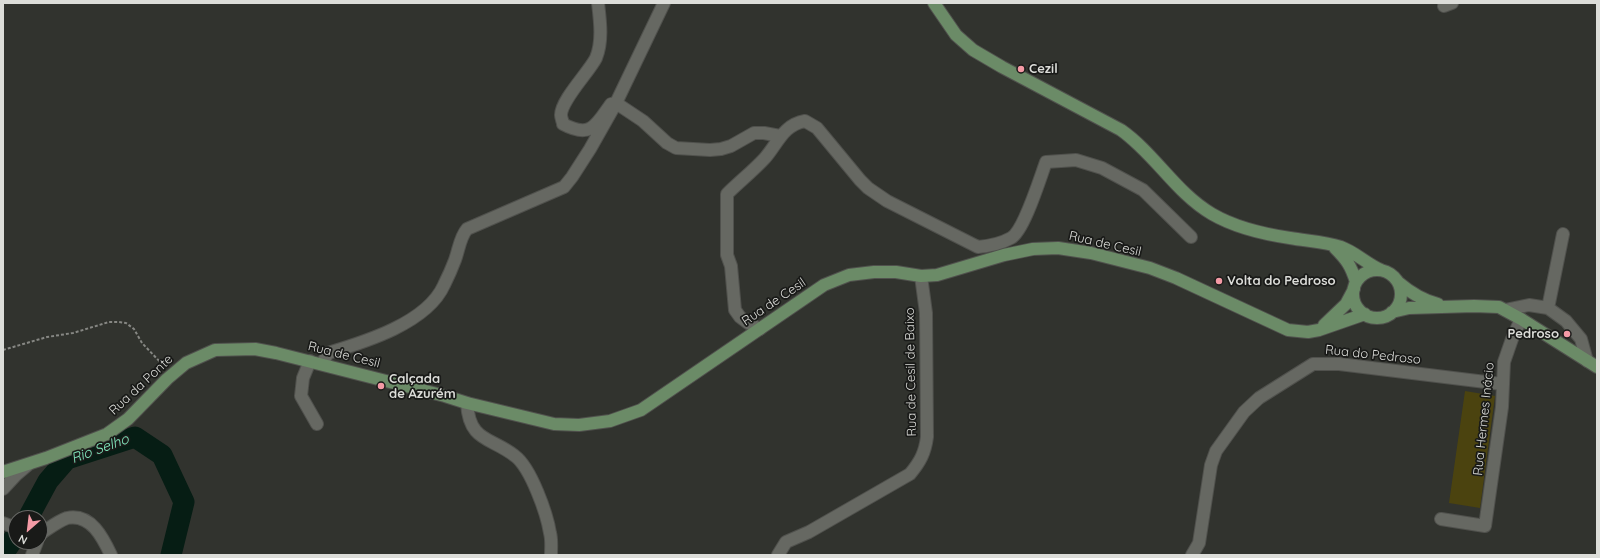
<!DOCTYPE html>
<meta charset="utf-8">
<style>
body{margin:0}
#map{position:relative;width:1600px;height:558px;overflow:hidden;background:#31332e;font-family:Quicksand,sans-serif}
canvas{display:block}
.frame{position:absolute;inset:0;border:4px solid #dcddd9;pointer-events:none}
.north{position:absolute;left:8px;top:510px;width:40px;height:40px;box-sizing:border-box;background:#191a18;border:1px solid #676865;border-radius:50%;rotate:208deg;font-size:11px;font-weight:700;line-height:16px;text-align:center;color:#dcddd9}
.north::after{content:'';display:block;margin:auto;width:14px;height:18px;background:#f49aa5;clip-path:polygon(50% 0,100% 100%,50% 72%,0 100%)}
</style>
<div id="map">
<canvas width="1600" height="558"></canvas>
<div class="frame"></div>
<div class="north">N</div>
</div>
<script>
const ctx = document.querySelector('canvas').getContext('2d');
ctx.lineJoin = 'round';
function stroke(path, color, width, dash) { ctx.strokeStyle = color; ctx.lineWidth = width; ctx.lineCap = dash ? 'butt' : 'round'; ctx.setLineDash(dash || []); ctx.stroke(path); }
function fillPath(path, color) { ctx.fillStyle = color; ctx.fill(path, 'evenodd'); }
function label(font, color, halo, rows, align = 'center') {
  ctx.font = font + ' Quicksand,sans-serif'; ctx.lineWidth = 3.5; ctx.setLineDash([]); ctx.textBaseline = 'middle'; ctx.strokeStyle = halo; ctx.fillStyle = color; for (const [text, x, y, turn = 0] of rows) {
    ctx.save(); ctx.translate(x, y); ctx.rotate((+turn || 0) * Math.PI / 180); ctx.textAlign = isNaN(turn) ? turn : align; if (halo) ctx.strokeText(text, 0, 0); ctx.fillText(text, 0, 0); ctx.restore();
  }
}
stroke(new Path2D(`
 M28,518L48,481L67,459L135,437L162,455L184,502L171,555
 M3,550L8,547L16,535`), '#061d14', 21);
fillPath(new Path2D(`
 M1465,391L1495,396L1480,508L1449,503Z`), '#4b430f');
const minor = new Path2D(`
 M598,3C600,20 603,41 596,58C589,72 561,100 561,115C561,118 563,122 563,124C591,139 596,125 611,104L616,103L643,121L667,143L676,148L710,150L721,149L731,146L754,133H764L780,136
 M1444,6L1452,3
 M1548,308L1563,234
 M1505,310L1529,305L1548,308L1566,321L1581,339L1587,361
 M760,329L748,323L740,317L735,310L731,266L727,255V194C739,182 753,171 765,158C778,143 783,125 805,121L817,128L860,180L868,188L887,201L978,247C989,246 1002,243 1011,238C1024,231 1040,178 1046,162L1076,160L1102,168L1143,190L1191,237
 M310,361L303,378L301,396L317,424
 M322,364L328,353C365,342 427,323 444,285C448,277 452,268 455,260C459,249 460,237 467,229L564,187L572,177L590,149L616,103L664,3
 M467,403C469,442 491,437 515,456C531,468 547,514 550,533C552,540 551,548 551,555
 M3,489L16,475L29,464
 M1441,519L1485,526L1502,407L1504,362L1512,339L1521,319
 M3,523L16,528
 M40,534C48,529 58,521 67,518C91,513 103,538 111,555
 M32,555L37,542
 M778,555L786,542L809,532L910,474C920,462 925,453 927,437L926,313L921,276
 M1192,555L1199,543L1211,465L1216,451L1244,412L1259,398L1313,364H1339L1502,384`);
const major = new Path2D(`
 M934,3L956,35L973,50L1002,67L1121,130C1155,154 1176,193 1212,214C1236,228 1263,234 1290,238C1307,241 1325,242 1341,247C1355,252 1367,264 1381,270
 M1335,248C1347,260 1351,266 1356,282
 M1353 294a24 24 0 1 1 48 0a24 24 0 1 1-48 0Z
 M1398,282C1411,293 1422,300 1438,304
 M1392,312L1409,308L1474,306L1499,307L1521,319L1597,367
 M1324,325L1346,304L1354,289
 M3,472L46,458L107,434L128,419L167,379L186,363L215,350L255,349L276,353L445,396L467,403L554,424L579,425L610,421L641,410L824,285L849,275L874,272H896L921,276L937,275L1004,255L1033,249L1058,248L1091,253L1150,268L1176,278L1288,330L1308,332L1319,330L1365,314`);
stroke(minor, '#50514d', 14);
stroke(major, '#50514d', 14);
stroke(new Path2D(`
 M3,350L47,337L73,333L109,322H119L126,323L134,329L142,343L164,366`), '#868783', 2, [3, 2]);
stroke(minor, '#666862', 12);
stroke(major, '#6b8b67', 12);
for (const [x, y, r, color] of [
 [1021,69,4,"#f49aa5"],
 [1219,281,4,"#f49aa5"],
 [1567,334,4,"#f49aa5"],
 [381,386,4,"#f49aa5"]
]) { const dot = new Path2D(); dot.arc(x, y, r, 0, 2 * Math.PI); ctx.fillStyle = color; ctx.fill(dot); stroke(dot, '#191a18', 1.5); }
label('bold 13px', '#dcddd9', '#191a18', [
 ["Cezil",1029,69],
 ["Volta do Pedroso",1227,281],
 ["Pedroso",1559,334,"right"],
 ["Calçada",389,379],
 ["de Azurém",389,394]
], 'left');
label('13px', '#dcddd9', '#191a18', [
 ["Rua de Cesil",1105,244,13],
 ["Rua de Cesil",774,302,-34],
 ["Rua de Cesil",344,355,14],
 ["Rua do Pedroso",1373,355,6],
 ["Rua de Cesil de Baixo",911,372,-91],
 ["Rua da Ponte",141,385,-43],
 ["Rua Hermes Inácio",1484,419,-84]
]);
label('italic 14px', '#83ebc0', '#191a18', [
 ["Rio Selho",100,449,-20]
]);
</script>
